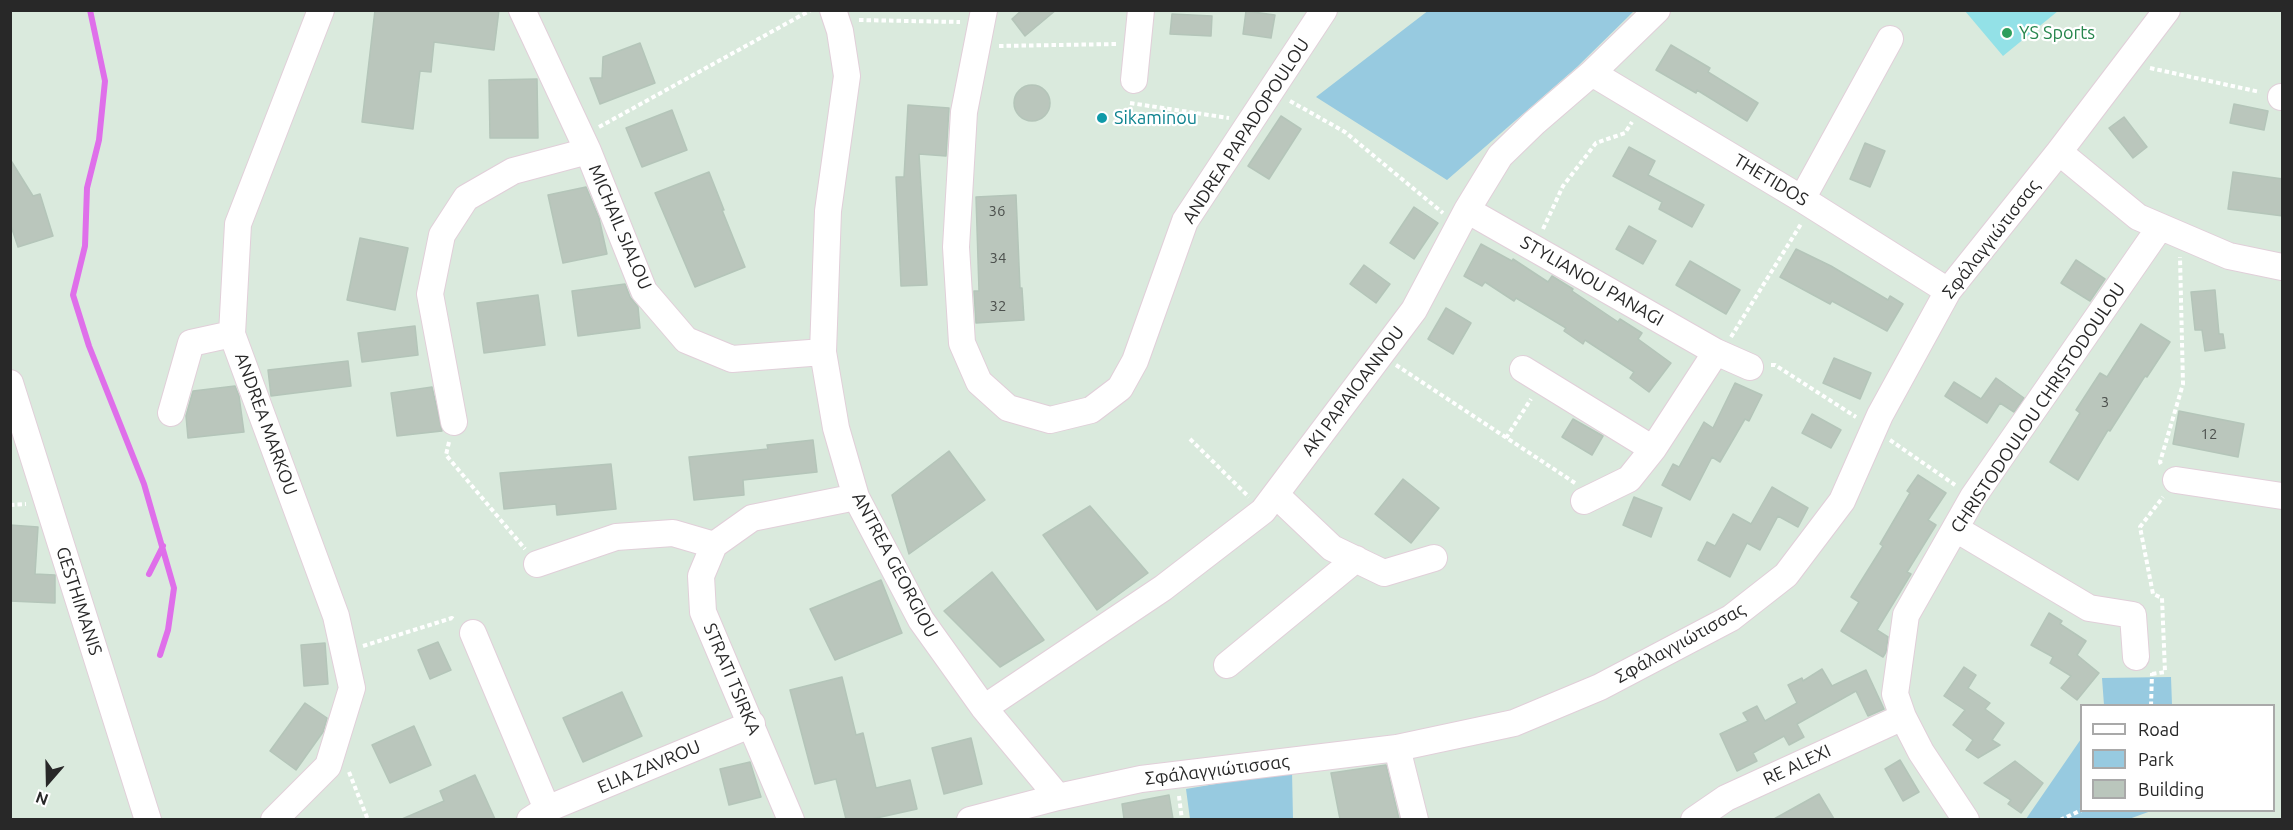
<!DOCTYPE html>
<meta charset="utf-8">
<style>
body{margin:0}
#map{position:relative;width:2293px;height:830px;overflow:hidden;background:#daeadd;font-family:Ubuntu,sans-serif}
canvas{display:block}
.frame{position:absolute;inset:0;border:12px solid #282828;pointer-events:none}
.legend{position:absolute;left:2080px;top:704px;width:195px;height:108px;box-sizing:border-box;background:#fff;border:2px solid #a9a9a9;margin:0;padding:8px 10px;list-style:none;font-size:18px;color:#282828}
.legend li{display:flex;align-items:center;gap:12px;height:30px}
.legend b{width:30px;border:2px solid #a9a9a9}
.north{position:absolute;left:18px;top:752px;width:60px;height:60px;-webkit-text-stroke:4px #fff;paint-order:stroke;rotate:200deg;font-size:16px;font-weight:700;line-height:24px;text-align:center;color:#282828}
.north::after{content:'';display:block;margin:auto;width:21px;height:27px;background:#282828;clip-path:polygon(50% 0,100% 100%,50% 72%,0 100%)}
</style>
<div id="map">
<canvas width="2293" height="830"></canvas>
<div class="frame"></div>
<ul class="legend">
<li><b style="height:8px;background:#fff"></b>Road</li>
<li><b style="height:16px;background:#97cae0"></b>Park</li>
<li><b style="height:16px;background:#bac6bc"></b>Building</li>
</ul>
<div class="north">N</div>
</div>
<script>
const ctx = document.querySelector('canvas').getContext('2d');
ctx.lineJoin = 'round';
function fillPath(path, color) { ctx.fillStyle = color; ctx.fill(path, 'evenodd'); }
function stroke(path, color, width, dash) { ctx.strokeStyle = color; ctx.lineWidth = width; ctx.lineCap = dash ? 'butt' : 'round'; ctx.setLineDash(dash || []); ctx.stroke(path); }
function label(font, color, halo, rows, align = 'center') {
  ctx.font = font + ' Ubuntu,sans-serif'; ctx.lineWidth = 4.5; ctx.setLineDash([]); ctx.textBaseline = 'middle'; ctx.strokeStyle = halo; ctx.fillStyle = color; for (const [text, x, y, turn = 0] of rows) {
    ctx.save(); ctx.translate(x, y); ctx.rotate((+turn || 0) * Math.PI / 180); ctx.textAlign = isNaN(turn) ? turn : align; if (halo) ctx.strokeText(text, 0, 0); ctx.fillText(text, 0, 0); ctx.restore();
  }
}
fillPath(new Path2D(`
 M1429,10H1633L1634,11L1577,67L1447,180L1316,97Z
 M2171,677L2172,705H2104L2102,678Z
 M2081,739L2082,810L2151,811L2129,819H2026Z
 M1292,771L1293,819H1190L1186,789Z`), '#97cae0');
fillPath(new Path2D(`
 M1965,11H2058L2003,56Z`), '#93e1e7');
stroke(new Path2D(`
 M90,10L105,81L99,140L87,188L85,246L73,295L89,346L144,484L174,588L168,630L160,655
 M149,574L163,546`), '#df6fea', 6);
const building = new Path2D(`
 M375,10H499L494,50L434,42L431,72L420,71L413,129L362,122Z
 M1022,10H1056L1025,36L1012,19Z
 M1246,11L1275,15L1271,38L1243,34Z
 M1172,14L1212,16L1211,36L1170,34Z
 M640,43L655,83L600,104L590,78H602L603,57Z
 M1671,45L1710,68L1708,72L1758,103L1747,121L1697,90L1696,93L1656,70Z
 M537,79L538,138H490L489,80Z
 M1014 103a18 18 0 1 1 36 0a18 18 0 1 1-36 0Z
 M2234,104L2268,111L2264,130L2230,123Z
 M908,105L949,108L946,156L919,154L927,285L901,286L896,177H904Z
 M672,110L687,150L642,167L626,128Z
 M1281,116L1301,129L1269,179L1248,166Z
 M2124,117L2147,147L2133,158L2109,128Z
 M1865,143L1885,151L1870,187L1850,179Z
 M1629,147L1655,161L1648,175L1704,205L1692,227L1659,209L1662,202L1613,176Z
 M10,159L33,196L40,194L53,236L18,247L10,223Z
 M709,172L724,210H722L745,267L695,287L655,193Z
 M2233,172L2283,179V216L2228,209Z
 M586,187L599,218L607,254L563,263L548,195Z
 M1016,195L1020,288H1022L1024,320L976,323L974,291H979L976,197Z
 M1414,207L1438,223L1414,259L1390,243Z
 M1629,226L1656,241L1643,264L1616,249Z
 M360,238L408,248L395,310L347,300Z
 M1481,244L1512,261L1513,259L1548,282L1552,276L1573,289L1572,291L1618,322L1620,319L1642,333L1638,339L1671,363L1649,392L1630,378L1634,372L1585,340L1583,344L1564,331L1566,328L1516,298L1514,301L1485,282L1482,286L1464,276Z
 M1796,249L1831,266L1888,300L1890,296L1903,304L1887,331L1832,301L1830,304L1780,277Z
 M2076,260L2105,279L2090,301L2061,283Z
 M1690,261L1740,290L1726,314L1676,285Z
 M1364,265L1390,284L1376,303L1350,284Z
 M625,284L630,297L638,307L640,328L578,336L572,291Z
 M2215,290L2219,334H2223L2225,348L2205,351L2202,330H2195L2191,292Z
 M538,295L545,345L484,353L477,303Z
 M1446,308L1471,323L1453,354L1428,339Z
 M2141,324L2170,342L2147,377L2145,376L2110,431L2108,430L2078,480L2050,462L2080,413L2076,410L2100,373L2107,377Z
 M415,326L418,355L362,362L358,333Z
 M1834,358L1871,373L1860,399L1823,383Z
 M348,361L351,386L271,396L268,370Z
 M1996,378L2024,398L2014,412L2000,403L1987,423L1945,396L1954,382L1981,399Z
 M1735,383L1762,395L1749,421L1745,419L1720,462L1712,457L1690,500L1662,485L1673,464L1679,467L1704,422L1713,428Z
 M235,386L239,396L244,432L188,438L186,416L193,391Z
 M432,387L442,431L397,436L391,393Z
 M2179,411L2244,424L2238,457L2173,444Z
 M1812,414L1841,430L1831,448L1802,433Z
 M1573,419L1603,436L1592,455L1562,437Z
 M813,440L817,472L743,480L744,495L694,500L689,457L768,449L767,445Z
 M949,451L985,500L909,554L892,495Z
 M611,464L616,509L557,515L556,504L504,509L500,473Z
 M1918,475L1946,493L1928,520L1936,525L1907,572L1911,574L1877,630L1888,637L1886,652L1883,657L1841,631L1859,602L1851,597L1883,546L1880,544L1910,493L1907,491Z
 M1403,479L1439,508L1411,543L1375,514Z
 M1772,487L1808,508L1798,527L1778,516L1760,550L1747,543L1730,577L1698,560L1707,542L1715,546L1733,514L1751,524Z
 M1634,497L1662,508L1651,537L1623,525Z
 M1090,506L1148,573L1097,610L1043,535Z
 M10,525L38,527L35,574L55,575V603L10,601Z
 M992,572L1044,640L1000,667L944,611Z
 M881,580L902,633L835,660L810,609Z
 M2049,613L2062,621L2060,624L2086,641L2077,655L2099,673L2077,700L2061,688L2071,676L2050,663L2053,657L2031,645Z
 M438,642L451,670L430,679L418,650Z
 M325,643L328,684L304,686L301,645Z
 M1964,667L1976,675L1968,688L1990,703L1985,709L2004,723L1992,740L2000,745L1978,758L1966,750L1973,740L1953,725L1965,710L1944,696Z
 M1822,669L1832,686L1866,670L1884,709L1868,716L1856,691L1797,724L1804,737L1789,745L1784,736L1753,753L1757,761L1737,771L1720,734L1748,721L1743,713L1757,706L1765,721L1797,703L1788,685L1802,678L1803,681Z
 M842,677L856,735L863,733L876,788L910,780L917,809L872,819H846L836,779L815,784L790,690Z
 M622,692L642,736L583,762L563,718Z
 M305,703L327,718L323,732L296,770L270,751Z
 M414,726L431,765L390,783L372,745Z
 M971,738L982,784L944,794L932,748Z
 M1900,760L1919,792L1903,801L1885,769Z
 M2015,761L2043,783L2021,813L2008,804L2011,800L1984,783Z
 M750,762L761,797L729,805L720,769Z
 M1386,765L1399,819H1340L1331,773Z
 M475,775L495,819H402L444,801L440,791Z
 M1819,794L1834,819H1774Z
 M1169,795L1173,819H1124L1122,804Z`);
fillPath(building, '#bac6bc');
stroke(building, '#b4c5b9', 1.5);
const minor = new Path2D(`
 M522,10L588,151L644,291L686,340L732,359L823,352
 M833,10L840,31L847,76L828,211L823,352L836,428L856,497L921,620L984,708L1058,797
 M984,10L964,112L956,247L962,343L979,382L1008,408L1050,420L1091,410L1120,388L1135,361L1185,221L1324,10
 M1592,73L1802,199L1948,291
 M1134,80L1141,10
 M2281,97H2282
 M2059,152L2138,217L2229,256L2282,267
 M1802,199L1890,39
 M1467,210L1716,352L1750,367
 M1523,369L1653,449
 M10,383L148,820
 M171,413L191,343L232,334
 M454,422L430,294L442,235L466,198L513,171L588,151
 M2176,480L2282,496
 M1276,495L1332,548L1384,573L1434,558
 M1584,501L1629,479L1653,449L1716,352
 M1956,529L2089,608L2133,615L2136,657
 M537,564L616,537L673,533L714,545
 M473,633L547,809
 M1227,665L1356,559
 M984,708L1163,588L1263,511L1414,310L1467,210L1500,156L1534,123L1592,73L1657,10
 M1397,748L1415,820
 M274,820L328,766L352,688L336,616L232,334L238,224L321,10
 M530,820L547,809L752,724
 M791,820L703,612L701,576L714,545L752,518L856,497
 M970,820L1058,797L1141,779L1397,748L1514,723L1600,687L1731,618L1786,575L1842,501L1880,415L1948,291L2059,152L2167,10
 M1694,820L1726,798L1903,717
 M1966,820L1921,752L1903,717L1895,694L1906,615L1973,497L2160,227`);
stroke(minor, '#e1cfd9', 28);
stroke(new Path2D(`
 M859,20L960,22
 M999,46L1117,44
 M2150,68L2260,92
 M1290,101L1345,132L1443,213
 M1130,103L1229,118
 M599,127L811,10
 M1543,229L1563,186L1596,143L1625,133L1632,122
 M1731,337L1801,224
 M1396,365L1575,483
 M1771,365H1775L1856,417
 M1506,438L1531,399
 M1190,439L1249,497
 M1890,440L1955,485
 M449,442L446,455L525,549
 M2161,464L2160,462L2183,384L2180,257
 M10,505L26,504
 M363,646L452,618L455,621
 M2152,674L2165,672L2162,598L2153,594L2140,527L2163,497
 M2151,706L2152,673
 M349,772L368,820
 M1179,796L1182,820
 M2060,820L2082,810`), '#fff', 4, [4.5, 3]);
stroke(minor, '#fff', 26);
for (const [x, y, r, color] of [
 [2007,33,6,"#2e9e5b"],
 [1102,118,6,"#0f9aa8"]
]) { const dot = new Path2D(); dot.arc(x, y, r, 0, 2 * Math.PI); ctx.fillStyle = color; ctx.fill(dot); stroke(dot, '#fff', 2); }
label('15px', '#4c504d', null, [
 ["36",997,211],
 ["34",998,258],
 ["32",998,306],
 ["3",2105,402],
 ["12",2209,434]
]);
label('18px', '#27864d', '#fff', [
 ["YS Sports",2019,33]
], 'left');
label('18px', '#0d838f', '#fff', [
 ["Sikaminou",1114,118]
], 'left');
label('18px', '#282828', '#fff', [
 ["ANDREA PAPADOPOULOU",1246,131,-57],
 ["THETIDOS",1771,180,31],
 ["MICHAIL SIALOU",620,227,67],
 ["Σφάλαγγιώτισσας",1991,239,-52],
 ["STYLIANOU PANAGI",1592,281,30],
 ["AKI PAPAIOANNOU",1353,391,-53],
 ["CHRISTODOULOU CHRISTODOULOU",2038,408,-56],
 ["ANDREA MARKOU",266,424,70],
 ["ANTREA GEORGIOU",895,565,62],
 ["GESTHIMANIS",79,601,72],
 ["Σφάλαγγιώτισσας",1680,643,-29],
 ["STRATI TSIRKA",732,679,67],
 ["RE ALEXI",1797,765,-25],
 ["ELIA ZAVROU",649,767,-23],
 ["Σφάλαγγιώτισσας",1217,770,-7]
]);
</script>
